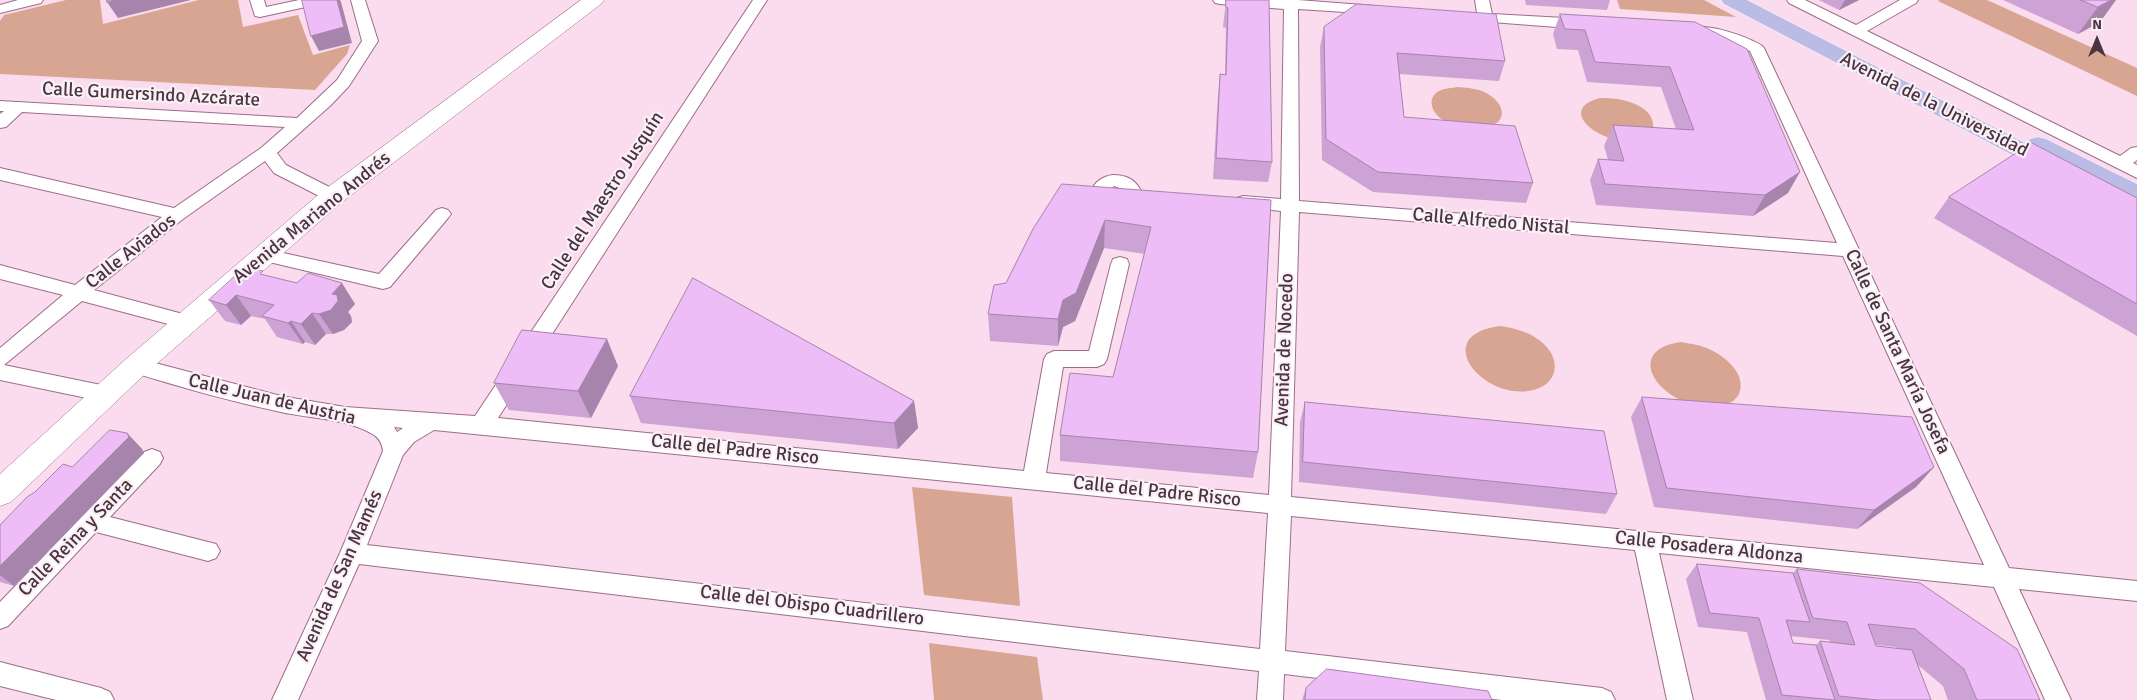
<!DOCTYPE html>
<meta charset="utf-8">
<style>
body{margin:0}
#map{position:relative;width:2137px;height:700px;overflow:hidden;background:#fbdbee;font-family:Signika,sans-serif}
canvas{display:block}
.north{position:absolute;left:2072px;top:15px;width:50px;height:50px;-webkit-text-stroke:4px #fbf0f6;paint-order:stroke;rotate:0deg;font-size:14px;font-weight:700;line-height:20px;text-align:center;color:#493441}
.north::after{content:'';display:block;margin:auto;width:18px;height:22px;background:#493441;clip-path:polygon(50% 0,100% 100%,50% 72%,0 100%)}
</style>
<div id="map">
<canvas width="2137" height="700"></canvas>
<div class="north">N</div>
</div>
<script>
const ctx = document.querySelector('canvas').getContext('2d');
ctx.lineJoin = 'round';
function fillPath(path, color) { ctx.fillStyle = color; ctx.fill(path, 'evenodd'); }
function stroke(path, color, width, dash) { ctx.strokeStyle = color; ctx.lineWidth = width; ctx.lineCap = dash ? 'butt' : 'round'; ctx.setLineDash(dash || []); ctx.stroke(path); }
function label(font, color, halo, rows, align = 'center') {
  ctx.font = font + ' Signika,sans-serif'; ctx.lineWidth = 4.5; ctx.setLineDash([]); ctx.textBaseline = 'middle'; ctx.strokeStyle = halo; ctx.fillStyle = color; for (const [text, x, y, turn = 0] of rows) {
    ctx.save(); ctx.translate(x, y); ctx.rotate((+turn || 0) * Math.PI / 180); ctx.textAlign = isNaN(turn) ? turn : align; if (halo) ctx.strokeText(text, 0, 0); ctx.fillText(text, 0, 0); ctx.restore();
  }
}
fillPath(new Path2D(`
 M66,0H100L103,24L199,0H238L243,27L298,15L313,55L350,45L347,54L315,90L0,74V21L4,15Z
 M1617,0H1704L1736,17L1620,9Z
 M1939,0H1987L2137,68V96L1938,1Z
 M1458,87C1470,88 1482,89 1491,96C1508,108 1505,127 1483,126C1472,125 1454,126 1445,121C1433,115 1425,99 1439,91C1445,88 1452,88 1458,87Z
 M1600,98C1619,97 1657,104 1653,130C1642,133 1626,141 1615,139C1591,135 1561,108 1600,98Z
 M1500,326C1514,328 1527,331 1539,340C1563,357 1560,387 1528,391C1481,398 1430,335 1500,326Z
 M1681,342C1691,344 1702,345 1711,350C1726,357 1747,375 1739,394C1737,398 1732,403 1728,403C1722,405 1715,403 1709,403C1701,403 1692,405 1686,402C1651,390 1630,349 1681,342Z
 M912,487L1012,497L1020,606L924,595Z
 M929,643L1037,657L1043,700H934Z`), '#d8a592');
const street = new Path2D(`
 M18,0H43L41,3L0,13V5Z
 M250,0H264L266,7L299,0H326L324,3L260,17L255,16Z
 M351,0H365L378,41L349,86L331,105L277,153L286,165L339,192L342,196L339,200L333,202L327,200L274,173L265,161L183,219L94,290L194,317L197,322L194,327L187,329L82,301L4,365L106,386L113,388L116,394L113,400L106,402L0,380V348L63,295L0,279V265L75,285L162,217L0,180V168L174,208L261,148L285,127L22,112L6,127L0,128V114L4,111H0V101L297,118L337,80L362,41Z
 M753,0H767L498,418L1024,471L1044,359L1047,354L1054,351H1089L1111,264L1113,259L1120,257L1127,259L1129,264L1107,359L1104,364L1097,367H1063L1046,473L1269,495L1281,211L1237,206L1234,202L1237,198L1243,196L1281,199L1284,9L1220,4L1215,3L1213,0H1298L1376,6L1381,7L1383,10L1381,13L1376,14L1298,9L1299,201L1837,243L1750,51L1723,40L1692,36L1687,34L1684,31L1687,28C1708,23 1743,35 1761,45L1764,48L2009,568L2137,581V601L2019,589L2071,700H2045L1994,587L1659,553L1693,700H1667L1635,550L1291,516L1285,651L1602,688L1611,692L1615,700H1502L1284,674L1283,700H1257L1259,671L359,564L298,700H272L340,553L383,451C382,444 380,439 374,435C347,418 312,419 281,412C230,401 179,387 129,371L126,366L129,361L136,358L281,396L345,407L475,416ZM1299,212L1843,256L1984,565L1291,497ZM394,427L403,428L397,432ZM434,430L1268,513L1260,649L367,545L403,455L414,442Z
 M1475,0H1489L1492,14L1583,19L1588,21L1591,24L1588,27L1583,29L1465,20L1463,17L1465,14L1477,13Z
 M1787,0H1805L1856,25L1900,0H1918L1916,3L1867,31L2120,156L2131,148L2137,147V160L2133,163L2137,165V178L1789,3Z
 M1113,175C1126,175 1135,179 1141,191L1135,201L1120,207L1099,203L1091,192C1094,182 1103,176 1113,175ZM1114,186L1122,189V193L1111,194L1109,191Z
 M442,208L448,210L451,214L448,218L390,287L383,289L265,261L258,260L256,255L258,250L265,249L379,274L436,210Z
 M152,449L160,452L163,458L160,464L110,517L216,544L220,551L216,558L208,561L96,532L8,626L0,629V602L144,452Z
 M0,662L101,688L110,692L114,700H56L0,686Z`);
const secondary = new Path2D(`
 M581,0H604L601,4L342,202L146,373L11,502L0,506V474L126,359L324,190Z`);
const primary = new Path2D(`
 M1721,0H1747L2027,144L2030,139L2038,137L2046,139L2137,184V202L2128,200L2065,167L2061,172L2053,175L2045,172L1724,4Z`);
stroke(street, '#9c6d8a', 2);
stroke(secondary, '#9c6d8a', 1);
stroke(primary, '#fff', 1);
fillPath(street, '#fff');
fillPath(secondary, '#fff');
fillPath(primary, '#bbbce5');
fillPath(new Path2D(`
 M1226,0L1272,162L1268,182L1213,179L1218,95L1220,74L1225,75L1226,28L1223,27Z
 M1525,0H1610L1607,10L1526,5Z
 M1819,0H1859L1839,10Z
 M2003,0H2116L2100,22L2078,34Z
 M1560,14L1695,22L1788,193L1753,216L1596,205L1590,180L1598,159L1608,160L1604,146L1613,125L1676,129L1661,87L1587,82L1578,50L1557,49L1553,34Z
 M1324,27L1505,61L1499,81L1399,74L1404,117L1533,183L1526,203L1373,192L1322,160L1320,47Z
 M1949,197L2137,198V336L1934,218Z
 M1271,200L1258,452L1253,478L1060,461V435L1113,377L1145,254L1104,248L1075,321L1063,327L1058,346L990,341L988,314L1006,283L1033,229Z
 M265,275L355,304L348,312L351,316L352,322L344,330L333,334H326L315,345L305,342L303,344L277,337L265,319L251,316L241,325L225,321L209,300Z
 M618,366L591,418L509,410L494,383Z
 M630,396L914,401L918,428L898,449L641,423Z
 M1642,397L1934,467L1916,487L1857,529L1654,507L1631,417Z
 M1305,402L1617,494L1606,514L1299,482L1300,422Z
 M127,433L142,449L144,453L14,586L0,582V525L72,467Z
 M1697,564L1793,573L1797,569L1920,583L2040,700H1948L1943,686L1918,665L1931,700H1766L1747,632L1698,627L1686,579ZM1791,636L1829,640L1830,642L1820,641L1816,645L1793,643ZM1876,645L1896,647L1898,649L1876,646Z
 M1306,688L1492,700H1302Z`), '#cda2d4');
fillPath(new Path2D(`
 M116,0H191L118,18L107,2Z
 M337,0H340L341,2L352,43L319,51L311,36Z
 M1845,0H1859L1839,10Z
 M2111,0H2116L2100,22L2078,34L2098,7Z
 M1800,172L1788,193L1753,216L1765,195Z
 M1105,220L1104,248L1075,321L1063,327L1058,346V319L1063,300Z
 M342,283L355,304L348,312L351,316L352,322L344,330L333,334L319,314L332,294Z
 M236,295L251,316L241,325L226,305Z
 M312,313L326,334L315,345L301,324Z
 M291,321L305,342L303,344L288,323Z
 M607,339L618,366L591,418L578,391Z
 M914,401L918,428L898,449L894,423Z
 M127,433L142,449L144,453L14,586L0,575V566Z
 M1934,467L1916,487L1857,529L1874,510Z`), '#a784ac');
const building = new Path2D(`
 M107,0H116L107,2Z
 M302,0H337L344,27L311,36Z
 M1226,0H1269L1272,162L1216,158L1220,74L1226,75L1228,8L1226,7Z
 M2081,0H2111L2098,7Z
 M1357,4L1496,14L1505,61L1397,53L1404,117L1515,126L1533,183L1378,172L1326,139L1324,27Z
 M1560,14L1695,22L1747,49L1800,172L1765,195L1605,184L1598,159L1624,161L1613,125L1694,130L1670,67L1595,62L1585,30L1565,29Z
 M2032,143L2137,198V304L1949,197Z
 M1062,184L1271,200L1258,452L1060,435L1070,373L1113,377L1151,227L1105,220L1076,293L1063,300L1058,319L988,314L994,285L1006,283L1033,229Z
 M245,267L263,271L260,274L297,283L308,273L342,283L332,294L337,295L338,301L331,310L319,314L312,313L301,324L291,321L288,323L262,316L274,305L236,295L226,305L209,300Z
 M693,278L914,401L894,423L630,396Z
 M522,330L607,339L578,391L494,383Z
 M1642,397L1912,417L1934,467L1874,510L1667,488Z
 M1305,402L1604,431L1617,494L1303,462Z
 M110,430L127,433L129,437L0,566V525L27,497L35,492L63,464L72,467Z
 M1697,564L1793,573L1810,622L1786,620L1793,643L1816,645L1835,700L1782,695L1759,618L1710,613Z
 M1797,569L1920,583L2017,649L2040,700H1977L1964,669L1915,629L1868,624L1876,646L1912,650L1931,700H1878L1839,696L1820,641L1855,645L1847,622L1813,618Z
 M1327,669L1488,691L1492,700H1305L1306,688Z`);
fillPath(building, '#eebcf6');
stroke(building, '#a784ac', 1);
label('19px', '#493441', '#fbf0f6', [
 ["Calle Gumersindo Azcárate",151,95,3],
 ["Avenida de la Universidad",1934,105,27],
 ["Calle del Maestro Jusquín",603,201,-57],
 ["Avenida Mariano Andrés",312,218,-39],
 ["Calle Alfredo Nistal",1491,222,5],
 ["Calle Aviados",131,252,-38],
 ["Avenida de Nocedo",1285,350,-88],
 ["Calle de Santa María Josefa",1897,352,65],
 ["Calle Juan de Austria",272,400,13],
 ["Calle del Padre Risco",735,450,6],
 ["Calle del Padre Risco",1157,492,6],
 ["Calle Reina y Santa",76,538,-46],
 ["Calle Posadera Aldonza",1709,548,6],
 ["Avenida de San Mamés",340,576,-66],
 ["Calle del Obispo Cuadrillero",812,606,7]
]);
</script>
